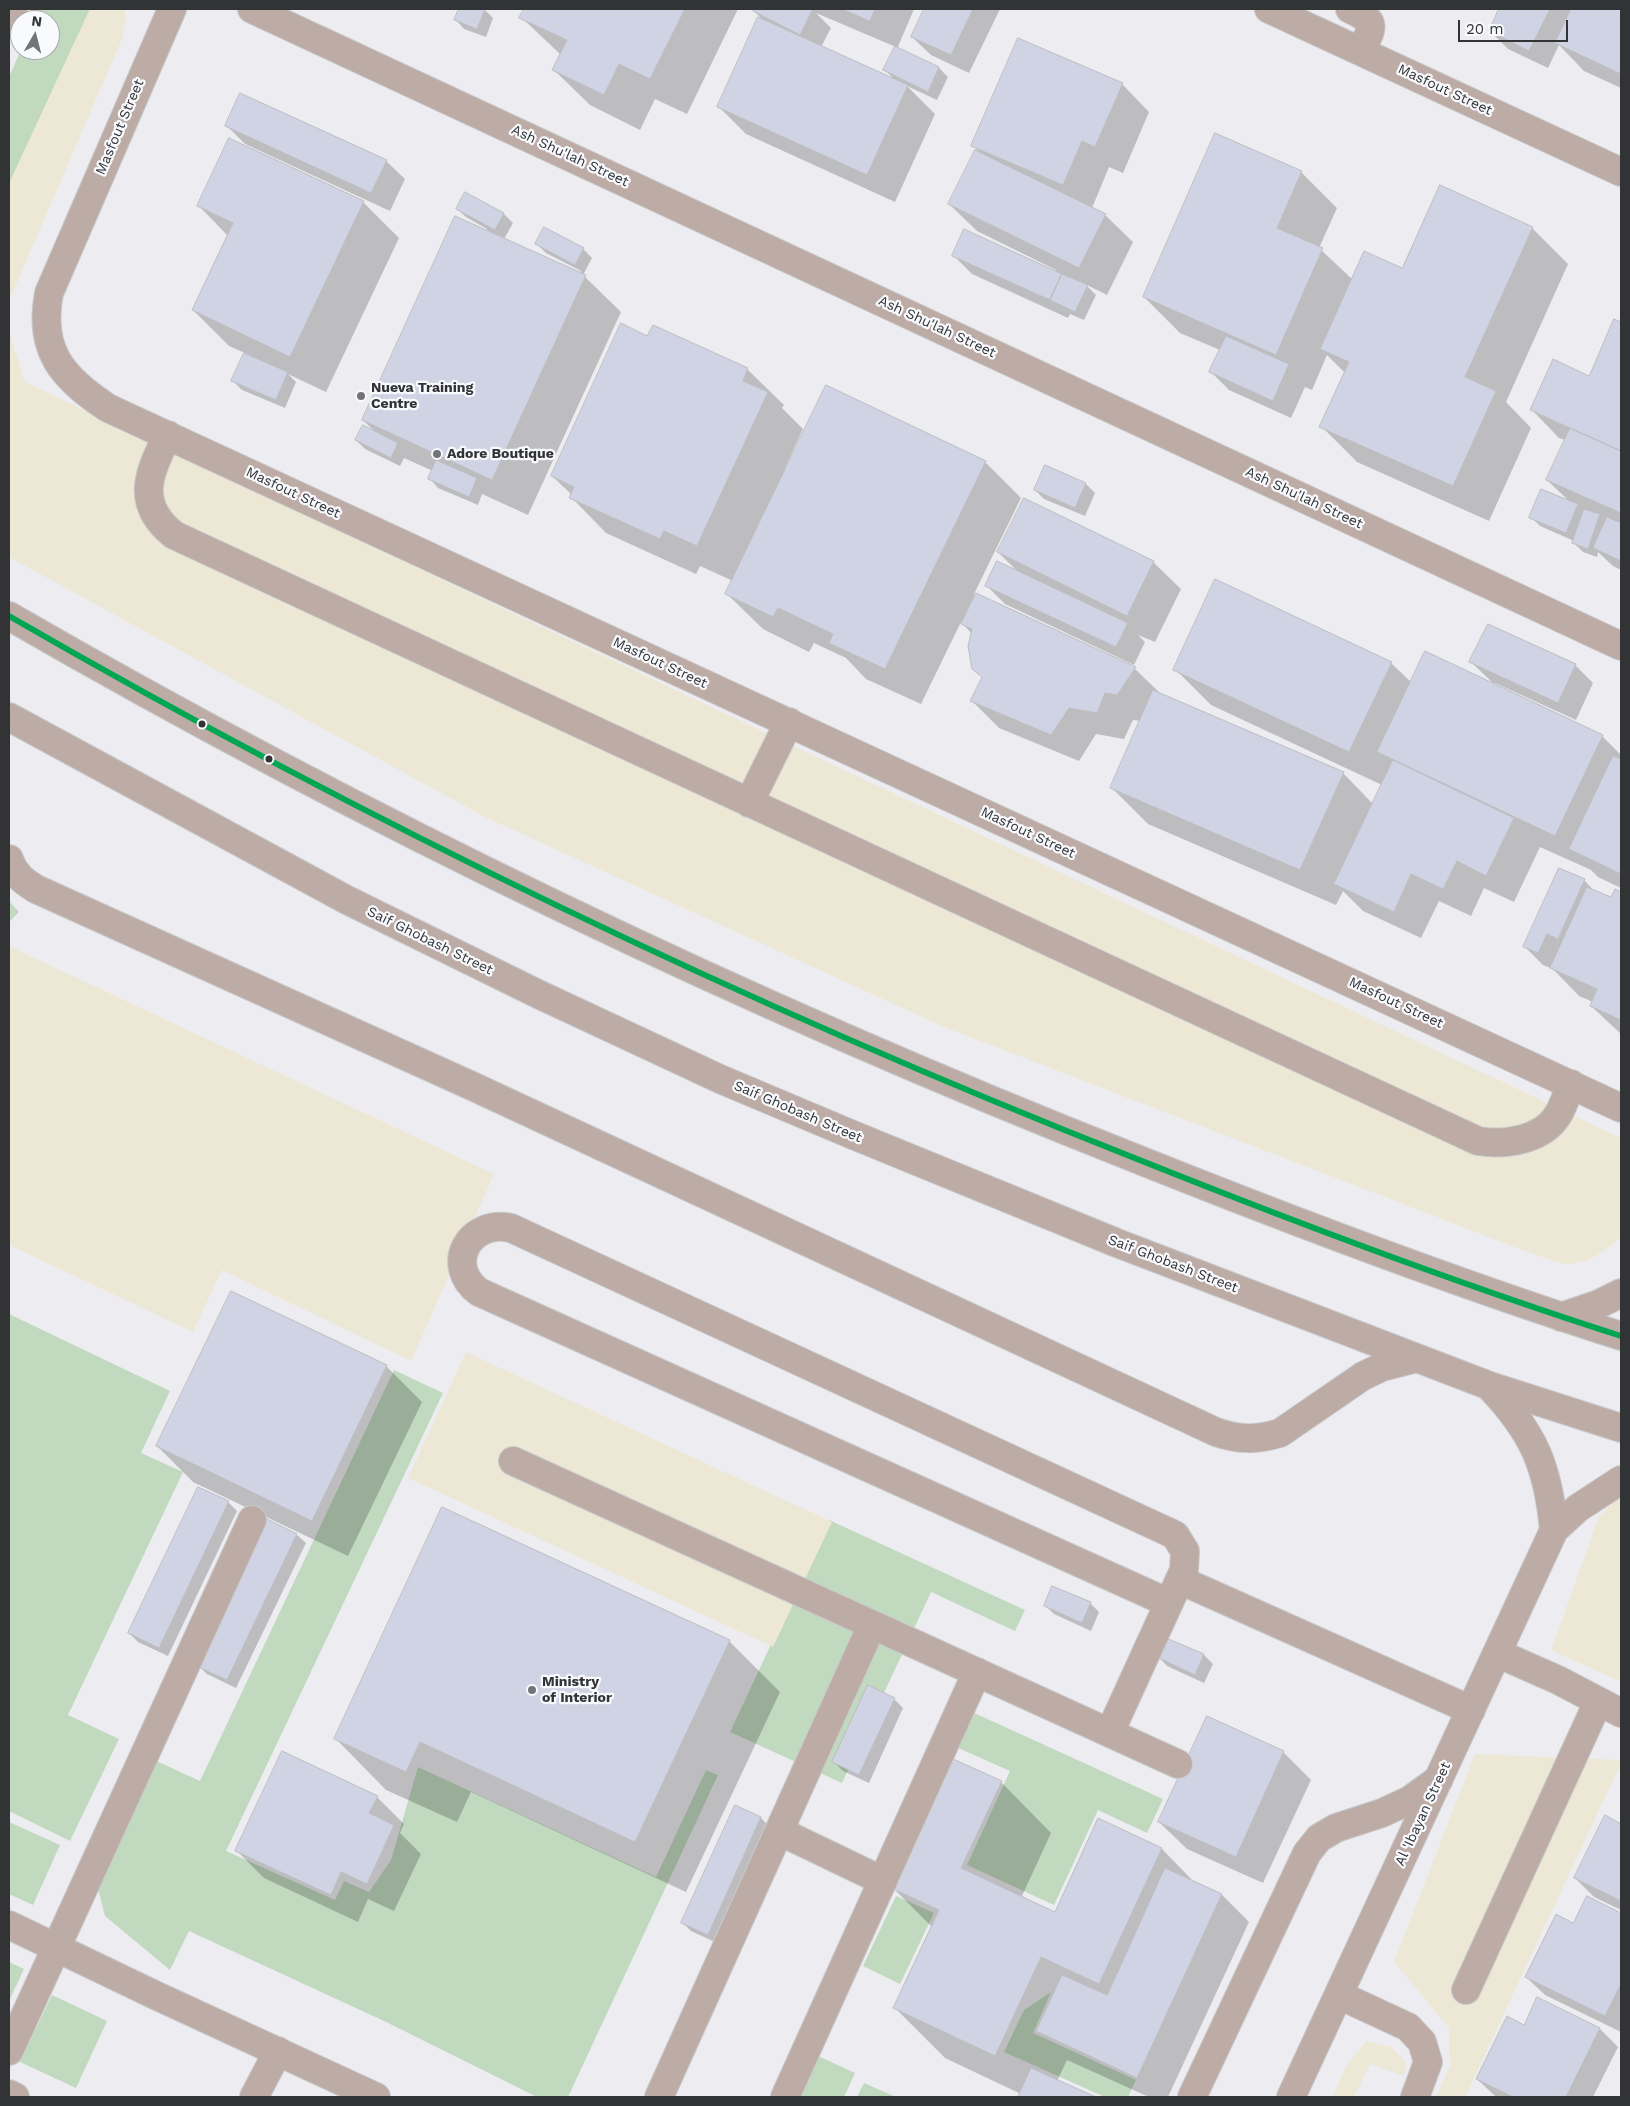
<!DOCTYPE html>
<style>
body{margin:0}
#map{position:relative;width:1630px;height:2106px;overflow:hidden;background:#ededf1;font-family:"Work Sans",sans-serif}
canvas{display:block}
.frame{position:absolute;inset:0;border:10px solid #323335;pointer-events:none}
.north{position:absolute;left:10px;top:10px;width:50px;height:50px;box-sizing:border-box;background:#f9fafe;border:1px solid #a9aaae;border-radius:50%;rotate:8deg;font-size:14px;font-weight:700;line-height:20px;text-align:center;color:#323335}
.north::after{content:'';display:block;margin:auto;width:18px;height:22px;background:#737477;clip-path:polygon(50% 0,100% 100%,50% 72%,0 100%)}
.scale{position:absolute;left:1458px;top:20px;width:110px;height:22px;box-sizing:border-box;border:2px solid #323335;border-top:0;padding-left:6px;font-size:15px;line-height:18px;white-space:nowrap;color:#323335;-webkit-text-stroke:4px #f9fafe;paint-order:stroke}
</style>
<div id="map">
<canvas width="1630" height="2106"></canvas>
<div class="frame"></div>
<div class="north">N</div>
<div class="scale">20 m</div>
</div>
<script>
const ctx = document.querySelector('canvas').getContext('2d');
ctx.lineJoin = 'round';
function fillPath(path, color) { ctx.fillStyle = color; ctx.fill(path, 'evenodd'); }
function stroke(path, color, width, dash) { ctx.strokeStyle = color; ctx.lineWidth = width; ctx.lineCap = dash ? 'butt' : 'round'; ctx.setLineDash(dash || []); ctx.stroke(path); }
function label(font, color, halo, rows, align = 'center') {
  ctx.font = font + ' "Work Sans",sans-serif'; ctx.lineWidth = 4.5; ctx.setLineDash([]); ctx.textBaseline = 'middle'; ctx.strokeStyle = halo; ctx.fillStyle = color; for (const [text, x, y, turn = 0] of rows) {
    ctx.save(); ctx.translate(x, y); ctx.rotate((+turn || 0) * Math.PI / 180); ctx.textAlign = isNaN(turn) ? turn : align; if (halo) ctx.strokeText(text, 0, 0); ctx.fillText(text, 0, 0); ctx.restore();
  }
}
fillPath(new Path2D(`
 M40,9H90L9,184V77L21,50H50V20H35Z
 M9,901L19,912L9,922Z
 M9,1314L170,1391L141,1453L183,1472L68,1715L119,1739L70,1841L9,1811Z
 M394,1370L443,1393L226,1851L335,1900L344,1881L369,1892L391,1860L418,1767L656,1877L706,1770L718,1775L568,2097H537L384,2021L189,1931L170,1970L105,1916L95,1877L152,1759L200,1781Z
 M829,1520L1025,1610L1015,1631L931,1592L842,1783L730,1732Z
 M972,1712L1163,1799L1147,1833L1098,1810L1054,1905L967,1865L1010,1771L956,1747Z
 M9,1822L60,1845L33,1905L9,1894Z
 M896,1896L934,1913L900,1984L863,1966Z
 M9,1962L24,1969L9,2001Z
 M1051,1992L1033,2033L1136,2080L1128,2097H1105L1004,2052L1024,2010Z
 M52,1995L107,2021L76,2088L20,2062Z
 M818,2056L855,2073L844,2097H799Z
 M864,2083L896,2097H857Z`), '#c0d9bf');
fillPath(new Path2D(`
 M90,9H124L126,15L122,39L9,301V184Z
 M9,331L25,382L1621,1138V1238C1607,1249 1589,1263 1570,1264C1559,1265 1536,1254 1525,1251L944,1027L485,817L9,557Z
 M9,946L494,1174L411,1361L222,1270L193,1332L9,1245Z
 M466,1352L832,1522L773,1647L408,1478Z
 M1621,1495V1682L1551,1650L1599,1517Z
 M1475,1754L1621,1760V1763L1465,2097H1436L1450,2066L1449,2028L1394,1962Z
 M1367,2041L1391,2047L1406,2062L1404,2076L1370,2064L1354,2097H1332L1348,2063Z`), '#ede8d5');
fillPath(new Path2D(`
 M460,9H484L493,18L486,37L464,29L456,20Z
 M525,9H738L687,114L655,99L640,130L590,105L554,70L561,55L521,17Z
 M755,9H914L897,49L939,68L948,77L937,100L907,86L935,114L895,202L746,134L718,106L764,21L754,11ZM816,13L896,47L885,70L895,80L821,47L831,28Z
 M926,9H1000L969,73L931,55L912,37Z
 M1501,9H1621V88L1584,71L1559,45L1548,68L1508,49L1490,31Z
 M1122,84L1149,112L1123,173L1109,167L1092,208L1105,215L1133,242L1107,295L1085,284L1096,295L1084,320L1070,314L1068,318L972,274L953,255L1055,272L1056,270L977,231L949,204L980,153L973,146Z
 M226,125L386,161L405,179L390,211L245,144Z
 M1301,172L1337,208L1319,248L1352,279L1403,269L1532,228L1568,264L1506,402L1531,428L1489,521L1357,462L1321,426L1345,373L1327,355L1312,390L1305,387L1291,418L1229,390L1211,372L1220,350L1180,333L1144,297Z
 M466,193L504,214L513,223L504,239L580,273L581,271L546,253L537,244L544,229L584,250L592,258L583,275L621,312L528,515L482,494L478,505L438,488L430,479L433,471L404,458L400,466L365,449L356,440L376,433L363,420L487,229L466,217L457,209Z
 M363,202L399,238L326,392L288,374L296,382L285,408L242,390L233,381L245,353L229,346L193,310L228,236L199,206Z
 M1615,321L1621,324V570L1613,566L1598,552L1597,557L1583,552L1574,543V541L1540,526L1531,517L1570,502L1547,480L1565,440L1559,438L1532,410L1590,377Z
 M653,326L748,370L784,405L782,408L803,429L785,468L787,469L985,462L1021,498L974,594L1135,669L1161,694L1343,773L1373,804L1382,785L1211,705L1175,669L1391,663L1411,682L1494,684L1471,662L1575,665L1593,683L1576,720L1495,683L1494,685L1602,736L1621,755V888L1598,877L1591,870L1540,847L1514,902L1484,888L1471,916L1439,901L1421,938L1363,911L1343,891L1336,905L1148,824L1112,788L1141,721L1133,720L1124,739L1096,734L1079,761L999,728L972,701L983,678L972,634L961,622L921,704L866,679L846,658L814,643L809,652L763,629L727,594L733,581L700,566L696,574L606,533L571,497L572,495L552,476L648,337Z
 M1086,484L1095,493L1085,516L1044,499L1035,490Z
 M998,552L1153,562L1181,589L1155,642L1138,635L1145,642L1134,665L1005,604L987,586L1018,572Z
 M1584,880L1595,892L1611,899L1615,891L1621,894V1034L1591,1006L1593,1002L1579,996L1553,969L1543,965L1524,946Z
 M232,1292L386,1366L422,1402L348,1556L193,1482L157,1446Z
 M228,1502L237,1511L168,1656L138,1642L129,1633Z
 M297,1535L306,1543L236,1688L207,1674L198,1665Z
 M1053,1588L1091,1604L1099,1612L1091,1631L1054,1614L1045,1605Z
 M1166,1639L1204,1655L1213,1664L1204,1683L1167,1666L1159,1657Z
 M729,1641L780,1692L686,1892L471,1792L457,1822L386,1790L336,1739Z
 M894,1699L903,1708L869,1783L843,1771L834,1762Z
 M1283,1752L1311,1780L1263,1883L1187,1849L1159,1822Z
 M1001,1782L1051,1833L1021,1898L1055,1913L1098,1820L1162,1849L1195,1883L1222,1895L1249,1922L1168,2097H1149L1067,2060L1057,2081L1093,2097H1019L1021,2094L945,2058L895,2008L932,1927L894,1889Z
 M377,1797L404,1824L400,1833L421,1854L394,1911L368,1899L358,1922L264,1878L237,1851Z
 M735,1807L761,1818L770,1827L717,1943L691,1931L682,1922Z
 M1605,1817L1621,1825V1910L1594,1897L1575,1878Z
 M1587,1897L1621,1914V2032L1545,1995L1526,1977L1574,1924Z
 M1538,1999L1600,2029L1618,2047L1593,2097H1496L1477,2079L1525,2026Z`), '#0003');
const building = new Path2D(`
 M459,9H485L477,29L454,20Z
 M524,9H685L650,79L619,64L604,95L552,70L567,40L519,18Z
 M754,9H813L800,35L753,11Z
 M842,9H875L870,21Z
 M924,9H973L951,55L911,37Z
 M1499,9H1550L1529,51L1489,31Z
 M1571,9H1621V74L1555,43Z
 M758,17L908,85L867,175L717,107Z
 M1018,38L1123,83L1095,147L1082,141L1063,185L971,146Z
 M895,46L939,67L928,92L883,70Z
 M240,93L387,160L371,193L225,126Z
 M1215,133L1302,171L1277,228L1323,248L1276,355L1143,297Z
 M229,138L364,201L290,357L192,310L233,223L197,206Z
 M975,150L1106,214L1079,268L948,204Z
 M1440,185L1533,227L1465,377L1496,391L1453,486L1319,427L1349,362L1320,349L1364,251L1402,268Z
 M465,192L504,213L495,230L456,209Z
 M455,216L586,275L492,480L362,420Z
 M544,227L584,248L575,265L535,244Z
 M964,229L1062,274L1050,300L952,256Z
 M1062,274L1088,285L1075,312L1050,300Z
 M1614,319L1621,322V451L1530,410L1553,359L1589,376Z
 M621,323L647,336L653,325L748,368L743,381L768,392L697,546L664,531L660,539L569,498L574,487L551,476Z
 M1226,336L1289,364L1273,401L1209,372Z
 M244,353L288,372L276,400L231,381Z
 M826,385L986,461L885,669L829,643L833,634L778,608L773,617L725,594Z
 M363,425L398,443L391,458L355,440Z
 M1570,428L1621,451V513L1546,480Z
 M436,460L477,478L469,497L428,479Z
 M1045,465L1086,483L1075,508L1034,490Z
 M1541,489L1578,504L1566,533L1529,518Z
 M1024,498L1154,561L1127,616L997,552Z
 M1584,509L1600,514L1588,549L1572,543Z
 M1607,517L1621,523V561L1593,548Z
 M997,561L1128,623L1116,647L985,586Z
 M1215,579L1392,662L1349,752L1173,670Z
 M976,593L1136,667L1117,695L1105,693L1097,713L1069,708L1051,735L970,701L982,677L972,669L968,646L972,629L961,624Z
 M1488,624L1576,664L1558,703L1469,662Z
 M1425,651L1603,735L1555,836L1377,752Z
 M1153,690L1344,772L1300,870L1110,788Z
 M1613,756L1621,759V874L1569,849Z
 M1393,760L1514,818L1486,876L1457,861L1443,889L1411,874L1394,912L1334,884Z
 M1559,868L1585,879L1558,939L1547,934L1538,953L1523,947Z
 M1587,887L1611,897L1615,889L1621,892V1020L1590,1006L1597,989L1550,968Z
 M231,1291L387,1365L312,1521L156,1446Z
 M198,1487L229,1501L159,1648L128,1633Z
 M442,1507L730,1640L635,1842L420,1742L406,1772L334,1739Z
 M267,1519L297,1534L227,1680L196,1666Z
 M1052,1586L1091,1602L1082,1623L1044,1606Z
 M1166,1638L1204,1654L1195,1675L1157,1657Z
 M868,1685L895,1698L859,1775L832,1762Z
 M1207,1716L1284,1751L1236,1857L1158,1822Z
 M282,1751L378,1796L369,1813L394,1825L367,1884L341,1872L331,1895L235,1851Z
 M953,1759L1002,1781L961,1868L1055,1912L1098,1818L1162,1848L1099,1984L1041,1957L995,2056L893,2008L939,1910L893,1889Z
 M735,1805L761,1817L708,1935L681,1923Z
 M1605,1815L1621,1824V1901L1574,1878Z
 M1165,1868L1222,1894L1137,2078L1036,2031L1062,1975L1107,1995Z
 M1587,1896L1621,1913V1984L1605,2016L1525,1977L1556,1914L1573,1923Z
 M1537,1997L1600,2028L1566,2097H1513L1476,2079L1507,2016L1524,2025Z
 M1031,2068L1096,2097H1018Z`);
fillPath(building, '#cfd3e4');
stroke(building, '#bdbdc0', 1);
const minor = new Path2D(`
 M172,9L49,293C38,350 62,378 108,408L1621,1108
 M252,9L1621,646
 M1269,9L1621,172
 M1350,9C1378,22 1373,26 1361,51
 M9,17L13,9
 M168,435C148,473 135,504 174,535L1478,1141C1505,1145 1543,1141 1559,1113C1564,1104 1567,1094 1571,1084
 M9,616C371,825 749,1006 1137,1159C1297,1223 1458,1284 1621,1336
 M9,717L347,900L538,994L720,1079L853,1135L1117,1243L1490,1386L1621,1428
 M749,803L789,722
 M9,859C14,874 23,881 36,889L472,1086L1216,1432C1239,1440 1257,1440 1280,1433L1363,1376L1382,1367L1417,1358
 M1561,1317L1599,1304L1621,1293
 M1490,1387C1534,1433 1548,1467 1554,1530
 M513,1461L1178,1764
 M1180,1580L1471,1710
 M1497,1653L1558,1680L1621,1713
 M1110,1732L1184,1570L1185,1551L1175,1535L511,1228C468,1219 444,1266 479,1292L1169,1603
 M779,1831L883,1881
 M9,1925L157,1996L376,2097
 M1466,1990L1598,1702
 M1339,1995L1408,2027L1422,2042L1428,2062L1415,2097
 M9,2051L252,1520
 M9,2094L15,2097
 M254,2097L278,2051
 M659,2097L872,1625
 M785,2097L977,1672
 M1192,2097L1307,1853L1319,1838L1336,1828L1382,1813L1410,1800L1439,1779
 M1291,2097L1554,1530L1578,1508L1621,1480`);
stroke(minor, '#c8c9cb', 30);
stroke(minor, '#bdaca5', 28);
stroke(new Path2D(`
 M9,616C371,825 749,1006 1137,1159C1297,1223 1458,1284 1621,1336`), '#00a651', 6);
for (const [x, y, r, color] of [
 [361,396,5,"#737477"],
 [437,454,5,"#737477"],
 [202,724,4.5,"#323335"],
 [269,759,4.5,"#323335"],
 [532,1690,5,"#737477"]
]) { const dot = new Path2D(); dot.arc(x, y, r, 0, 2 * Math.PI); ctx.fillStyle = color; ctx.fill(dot); stroke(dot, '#f9fafe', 2); }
label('14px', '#323335', '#f9fafe', [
 ["Masfout Street",1445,90,25],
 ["Masfout Street",120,127,-67],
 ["Ash Shu'lah Street",570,156,25],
 ["Ash Shu'lah Street",937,327,25],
 ["Masfout Street",293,493,25],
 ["Ash Shu'lah Street",1304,498,25],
 ["Masfout Street",660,663,25],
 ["Masfout Street",1028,833,25],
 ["Saif Ghobash Street",430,941,26],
 ["Masfout Street",1396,1003,25],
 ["Saif Ghobash Street",798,1112,23],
 ["Saif Ghobash Street",1173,1264,21],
 ["Al 'Ibayan Street",1423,1814,-65]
]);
label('bold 14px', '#323335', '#f9fafe', [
 ["Nueva Training",371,388],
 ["Centre",371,404],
 ["Adore Boutique",447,454],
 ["Ministry",542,1682],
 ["of Interior",542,1698]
], 'left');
</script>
